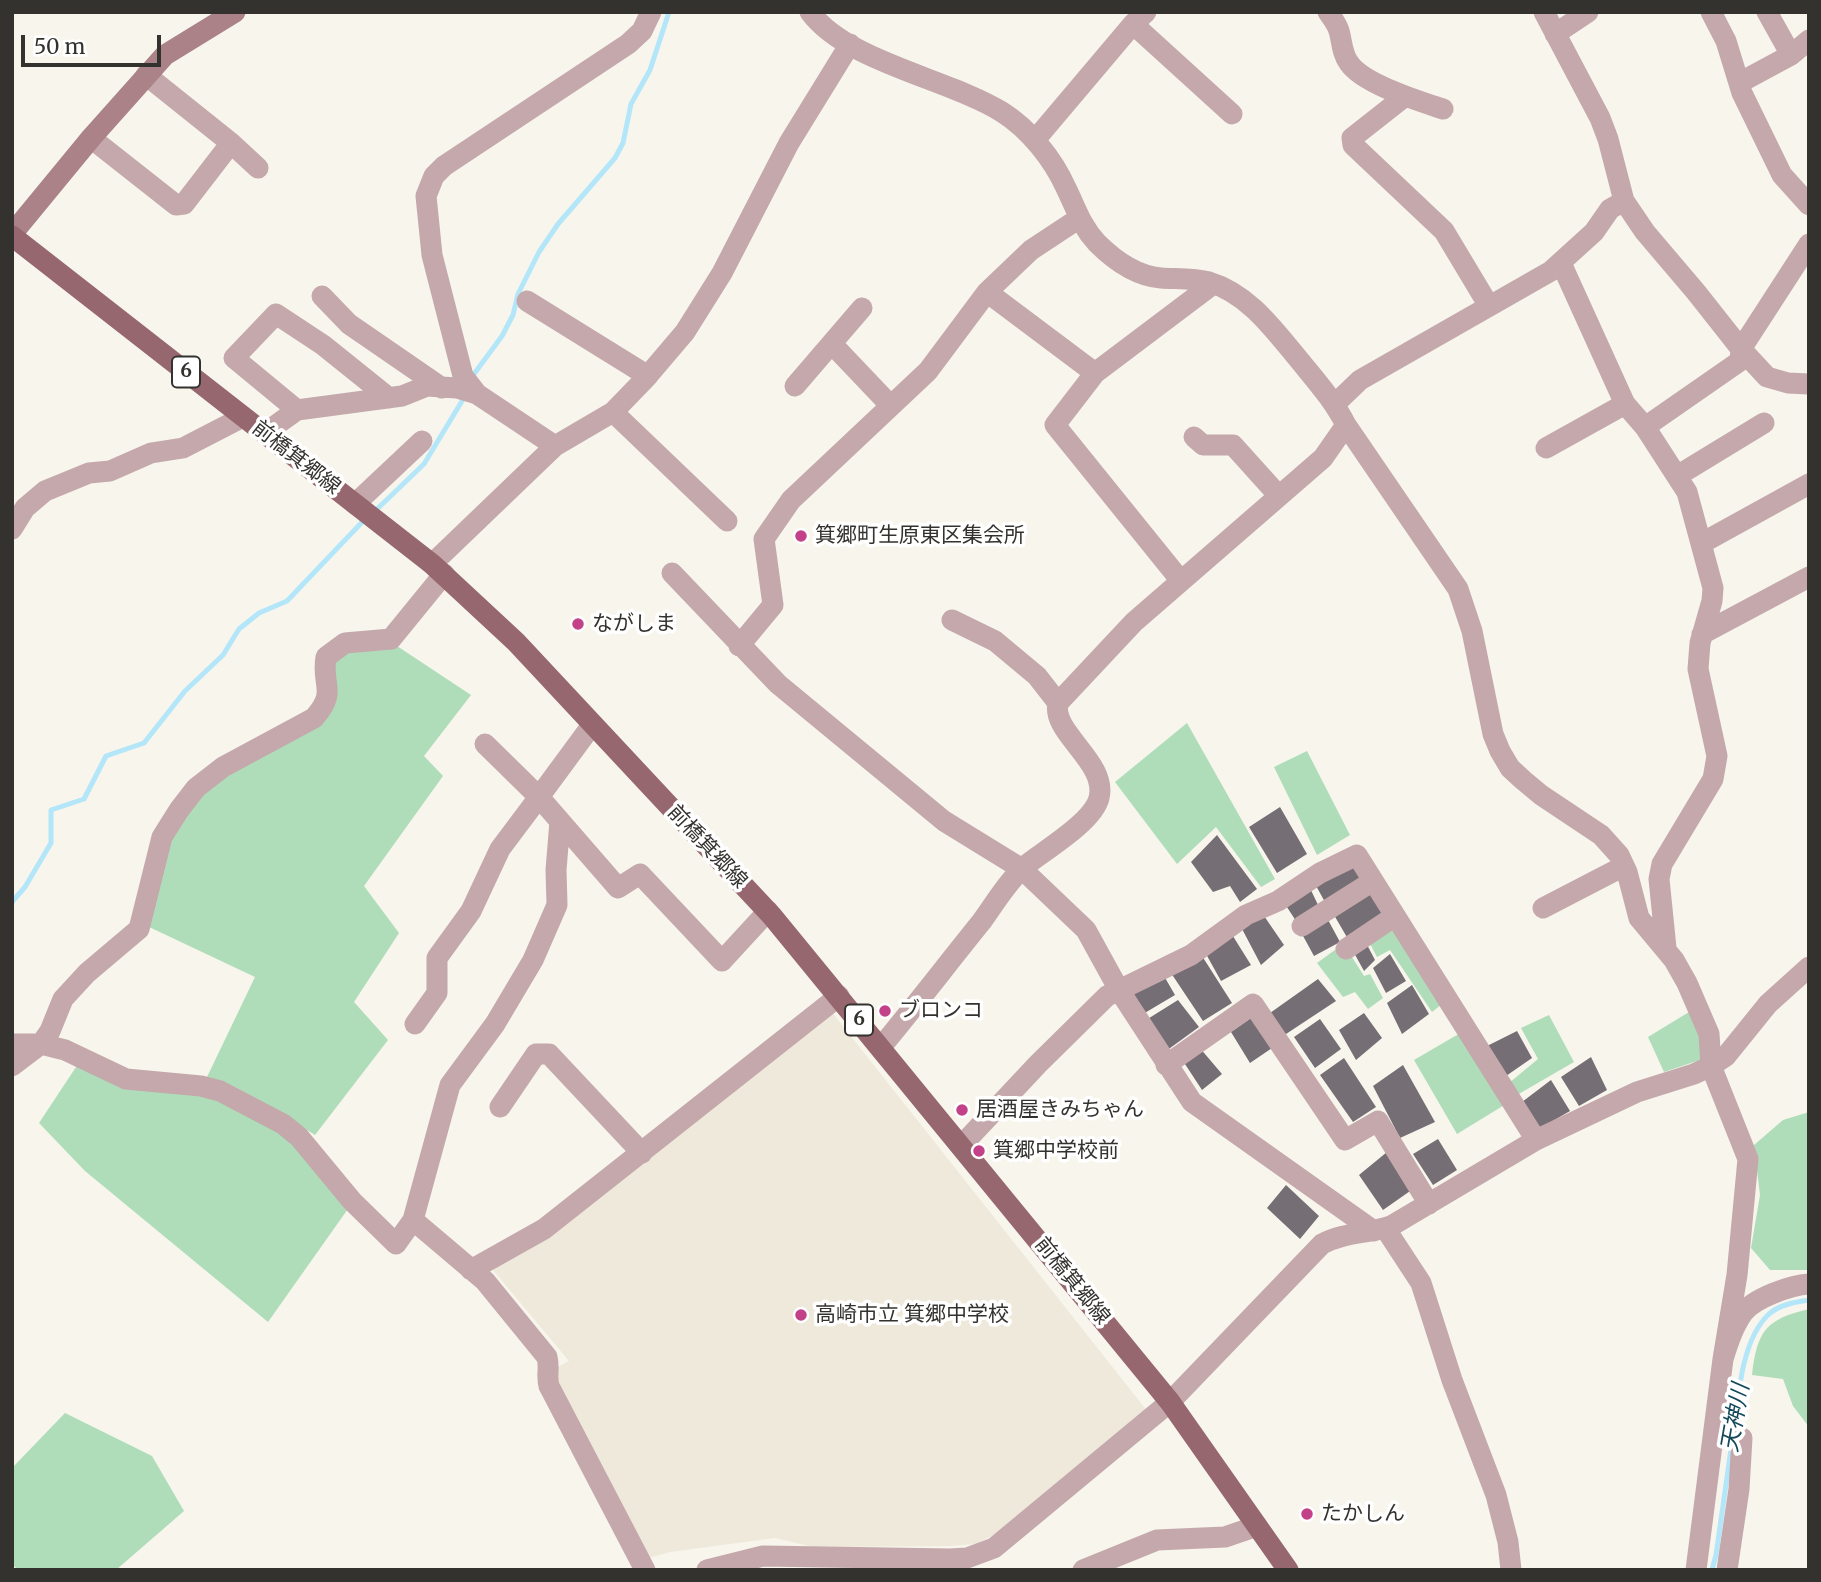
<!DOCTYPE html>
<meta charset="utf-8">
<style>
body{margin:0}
#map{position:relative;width:1821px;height:1582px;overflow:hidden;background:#f7f5ec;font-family:Merriweather,serif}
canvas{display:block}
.frame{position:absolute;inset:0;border:14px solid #33322f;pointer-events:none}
.scale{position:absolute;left:21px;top:35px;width:140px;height:32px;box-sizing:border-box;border:4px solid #33322f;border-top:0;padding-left:9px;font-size:21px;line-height:24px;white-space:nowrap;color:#33322f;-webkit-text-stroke:5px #fff;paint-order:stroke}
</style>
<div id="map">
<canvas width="1821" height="1582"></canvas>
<div class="frame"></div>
<div class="scale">50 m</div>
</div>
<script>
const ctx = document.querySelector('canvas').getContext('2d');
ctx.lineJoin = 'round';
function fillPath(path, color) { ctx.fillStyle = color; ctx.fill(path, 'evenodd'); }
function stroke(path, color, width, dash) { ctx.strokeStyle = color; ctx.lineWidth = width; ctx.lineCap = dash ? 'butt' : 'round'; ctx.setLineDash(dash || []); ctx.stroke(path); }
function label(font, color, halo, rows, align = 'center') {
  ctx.font = font + ' Merriweather,"Noto Sans JP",serif'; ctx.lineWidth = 7; ctx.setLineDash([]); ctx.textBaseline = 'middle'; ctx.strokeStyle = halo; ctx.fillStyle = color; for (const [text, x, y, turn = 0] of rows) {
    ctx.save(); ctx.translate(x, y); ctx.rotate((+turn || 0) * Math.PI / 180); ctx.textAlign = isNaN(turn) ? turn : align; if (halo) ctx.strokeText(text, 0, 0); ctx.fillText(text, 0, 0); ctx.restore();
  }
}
fillPath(new Path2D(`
 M831,1011L1148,1412L1002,1530L977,1544L948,1546L813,1547L775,1538L670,1552L645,1559L556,1380L558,1367L569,1361L493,1270Z`), '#eee9da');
fillPath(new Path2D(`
 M397,646L471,695L424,756L443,776L364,886L399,933L354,1002L388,1040L315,1135L260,1101L207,1077L255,977L147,926L168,840L202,792L234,772L309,732L332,664L351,649Z
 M1187,723L1275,879L1261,887L1216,827L1177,864L1115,782Z
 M1307,751L1350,835L1317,855L1274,767Z
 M1395,921L1446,1001L1432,1012L1390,950L1377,957L1368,940Z
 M1339,947L1350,954L1364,976L1370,974L1383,998L1368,1009L1355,992L1343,997L1317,963Z
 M1689,1012L1703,1033V1059L1664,1072L1648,1037Z
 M1549,1015L1574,1062L1517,1095L1509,1083L1538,1059L1521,1028Z
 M1462,1032L1506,1104L1457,1134L1414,1060Z
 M78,1064L216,1098L287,1136L350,1206L268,1322L85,1171L39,1123Z
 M1809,1112V1270H1770L1751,1248L1760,1195L1754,1145L1783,1120Z
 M1809,1309V1427L1793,1406L1783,1379L1752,1375C1757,1331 1766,1319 1809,1309Z
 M65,1413L152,1456L184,1511L116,1570H18L12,1564V1468Z`), '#afddb9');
stroke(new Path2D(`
 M474,374L502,336L513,315L518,294L539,252L558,224L615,158L623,143L631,104L650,70L669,12
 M374,512L424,464L462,401
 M12,902L25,887L51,843V810L84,799L106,756L144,743L185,691L223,655L239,629L259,613L287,601L366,518
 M1733,1439C1738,1402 1740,1342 1768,1315C1778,1305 1795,1302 1809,1300
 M1712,1570L1716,1555L1731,1449`), '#b4e6fa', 5);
fillPath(new Path2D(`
 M1280,807L1307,854L1277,873L1249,827Z
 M1217,835L1257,889L1240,902L1230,886L1213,892L1191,862Z
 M1351,863L1363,879L1325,902L1315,884Z
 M1309,886L1319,907L1296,921L1285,904Z
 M1370,891L1385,916L1348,939L1334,915Z
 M1262,913L1284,945L1261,965L1241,927Z
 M1327,918L1340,942L1314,956L1302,934Z
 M1231,933L1251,965L1221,981L1206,954Z
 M1365,941L1375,960L1364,971L1353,951Z
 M1390,954L1406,981L1386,993L1373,968Z
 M1202,956L1232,1003L1203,1021L1171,973Z
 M1164,976L1175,995L1143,1014L1129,993Z
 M1318,979L1336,1001L1283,1036L1270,1013Z
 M1412,985L1429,1014L1402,1034L1387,1003Z
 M1178,1000L1199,1027L1166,1051L1146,1020Z
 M1364,1013L1382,1038L1356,1060L1339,1030Z
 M1254,1016L1275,1046L1250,1063L1231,1032Z
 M1320,1019L1341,1049L1315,1068L1294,1037Z
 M1517,1031L1532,1058L1506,1076L1487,1046Z
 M1199,1047L1222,1074L1202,1090L1183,1061Z
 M1591,1057L1607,1090L1579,1106L1561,1077Z
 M1344,1058L1376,1107L1353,1122L1320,1075Z
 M1403,1065L1435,1122L1400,1138L1373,1086Z
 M1551,1080L1570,1111L1539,1129L1522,1102Z
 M1438,1139L1457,1170L1433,1185L1413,1154Z
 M1387,1152L1413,1189L1383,1210L1359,1175Z
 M1286,1185L1319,1216L1300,1239L1267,1208Z`), '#756e74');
stroke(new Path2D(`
 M810,12C847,62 949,79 1002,112C1029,129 1053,159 1066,188C1076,208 1081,226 1097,243C1114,260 1137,276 1161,278C1177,279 1194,278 1209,282C1249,294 1274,330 1300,361C1317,382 1334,401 1346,425L1458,589L1472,631L1493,734L1500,751L1510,768L1523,780L1541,795L1601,835L1619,855L1627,872L1639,918L1674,960L1687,983L1709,1034L1711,1066L1748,1159L1737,1275L1723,1359
 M1328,12C1332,18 1337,24 1339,31C1342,41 1342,54 1349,63C1363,84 1419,101 1443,109
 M1544,12L1600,118L1608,139L1624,201L1645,232L1696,292L1741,349L1767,377L1788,383L1809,384
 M1711,12L1726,41L1742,93L1782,175L1809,205
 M1767,12L1791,55
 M1133,24L1232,114
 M1555,34L1588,12
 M146,75L231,143L258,168
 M1739,83L1791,55L1809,40
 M1404,97L1357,134L1352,138L1353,145L1444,231L1489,306
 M91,138L176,205L184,204L231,143
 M1035,140L1133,24L1146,12
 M1561,263L1625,404L1645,427L1687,492L1713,588L1712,601L1700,643L1698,669L1717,756L1713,779L1662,864L1659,879L1666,948
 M987,292L1095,373L1213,284
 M322,296L349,324L442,388
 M527,301L648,376
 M832,344L891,406
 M1095,373L1055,425L1181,581
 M795,386L862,308
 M477,394L463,376L432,255L426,196L434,176L444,166L628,44L642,31L651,12
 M1335,404L1360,380L1551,271L1594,232L1610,209L1624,201
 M297,410L234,358L276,314L323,345L389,398
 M613,412L727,521
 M1645,427L1740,361L1741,349L1809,244
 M265,433L297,410L402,396L427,386L457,388L477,394L555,446
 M1194,437L1203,445H1233L1279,496
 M1546,448L1625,404
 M1677,476L1764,423
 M355,504L422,441
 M12,529L25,508L45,491L89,473L110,471L151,453L183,448L243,417
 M1702,543L1809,484
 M432,564L555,446L613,412L645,379L685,332L722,273L789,143L850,44
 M672,573L778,684L944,821L1022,869L1086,930L1119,990L1192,1102L1374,1231
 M952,620L995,641L1037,676L1058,703
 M1702,634L1809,577
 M739,646L773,605L764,539L791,500L928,371L987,292L1031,250L1078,219
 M592,725L539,797L618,888L640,874L722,961L768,911
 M1543,908L1624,866
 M1302,926L1373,881
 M1346,949L1395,916
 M415,1024L437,993V958L471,911L500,849L539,797L485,744
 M12,1044H41L65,1050L126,1079L201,1086L220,1091L283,1124L299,1137L352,1201L396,1244L413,1220L450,1085L495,1024L533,960L557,905L556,870L560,821
 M881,1047C916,1005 948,963 982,921C995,903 1008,881 1025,866C1045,850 1093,822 1099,798C1108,762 1051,733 1058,703L1134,622L1323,458L1346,425
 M1166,1065L1253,1004L1345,1140L1378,1121L1429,1204
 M12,1066L41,1044L50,1031L63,999L87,973L139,929L162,837L179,810L196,788L223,767L314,718C338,691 321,686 326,657L345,643L391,639L444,574
 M500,1107L536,1054H549L642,1153
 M961,1146L1038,1064L1107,996L1191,955L1246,915L1278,901L1320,873L1357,855L1536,1140
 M413,1220L485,1281L547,1357C550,1368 546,1376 549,1386L645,1570
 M1385,1228L1421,1283L1452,1380L1496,1495L1508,1542L1511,1570
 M471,1270L544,1229L839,996
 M707,1570L763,1556L950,1559L967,1558L994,1548L1170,1402L1322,1244C1344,1232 1368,1234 1391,1226L1536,1140L1637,1092L1694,1074L1711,1066L1726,1056L1768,1004L1809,967
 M1083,1570L1157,1540L1225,1537L1257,1526
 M1696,1570L1723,1359C1728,1343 1733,1327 1743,1313C1754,1298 1791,1285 1809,1284
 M1727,1570L1739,1489L1742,1438`), '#c4a8ab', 21);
stroke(new Path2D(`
 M12,234L91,138L165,55L235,12`), '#aa8288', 21);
stroke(new Path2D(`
 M12,236L432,564L516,642L772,916L1170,1402L1288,1570`), '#97676f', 21);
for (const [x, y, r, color] of [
 [801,536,7,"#c34188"],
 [578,624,7,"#c34188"],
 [885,1011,7,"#c34188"],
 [962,1110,7,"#c34188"],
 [979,1151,7,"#c34188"],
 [801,1315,7,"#c34188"],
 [1307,1514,7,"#c34188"]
]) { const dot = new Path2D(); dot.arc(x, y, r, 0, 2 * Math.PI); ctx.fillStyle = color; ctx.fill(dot); stroke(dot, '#fff', 2.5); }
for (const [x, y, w] of [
 [186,372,28],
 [859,1020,28]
]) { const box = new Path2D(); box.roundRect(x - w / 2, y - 15.5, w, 31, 5); ctx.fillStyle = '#fff'; ctx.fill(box); stroke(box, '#33322f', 2); }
label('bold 19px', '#33322f', null, [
 ["6",186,372],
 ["6",859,1020]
]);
label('21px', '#33322f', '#fff', [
 ["前橋箕郷線",296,458,38],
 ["前橋箕郷線",707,847,47],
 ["前橋箕郷線",1072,1281,51]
]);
label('21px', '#33322f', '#fff', [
 ["箕郷町生原東区集会所",815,536],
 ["ながしま",592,624],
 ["ブロンコ",899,1011],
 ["居酒屋きみちゃん",976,1110],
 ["箕郷中学校前",993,1151],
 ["高崎市立 箕郷中学校",815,1315],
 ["たかしん",1321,1514]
], 'left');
label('italic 23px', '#14495b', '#fff', [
 ["天神川",1736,1418,-80]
]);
</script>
